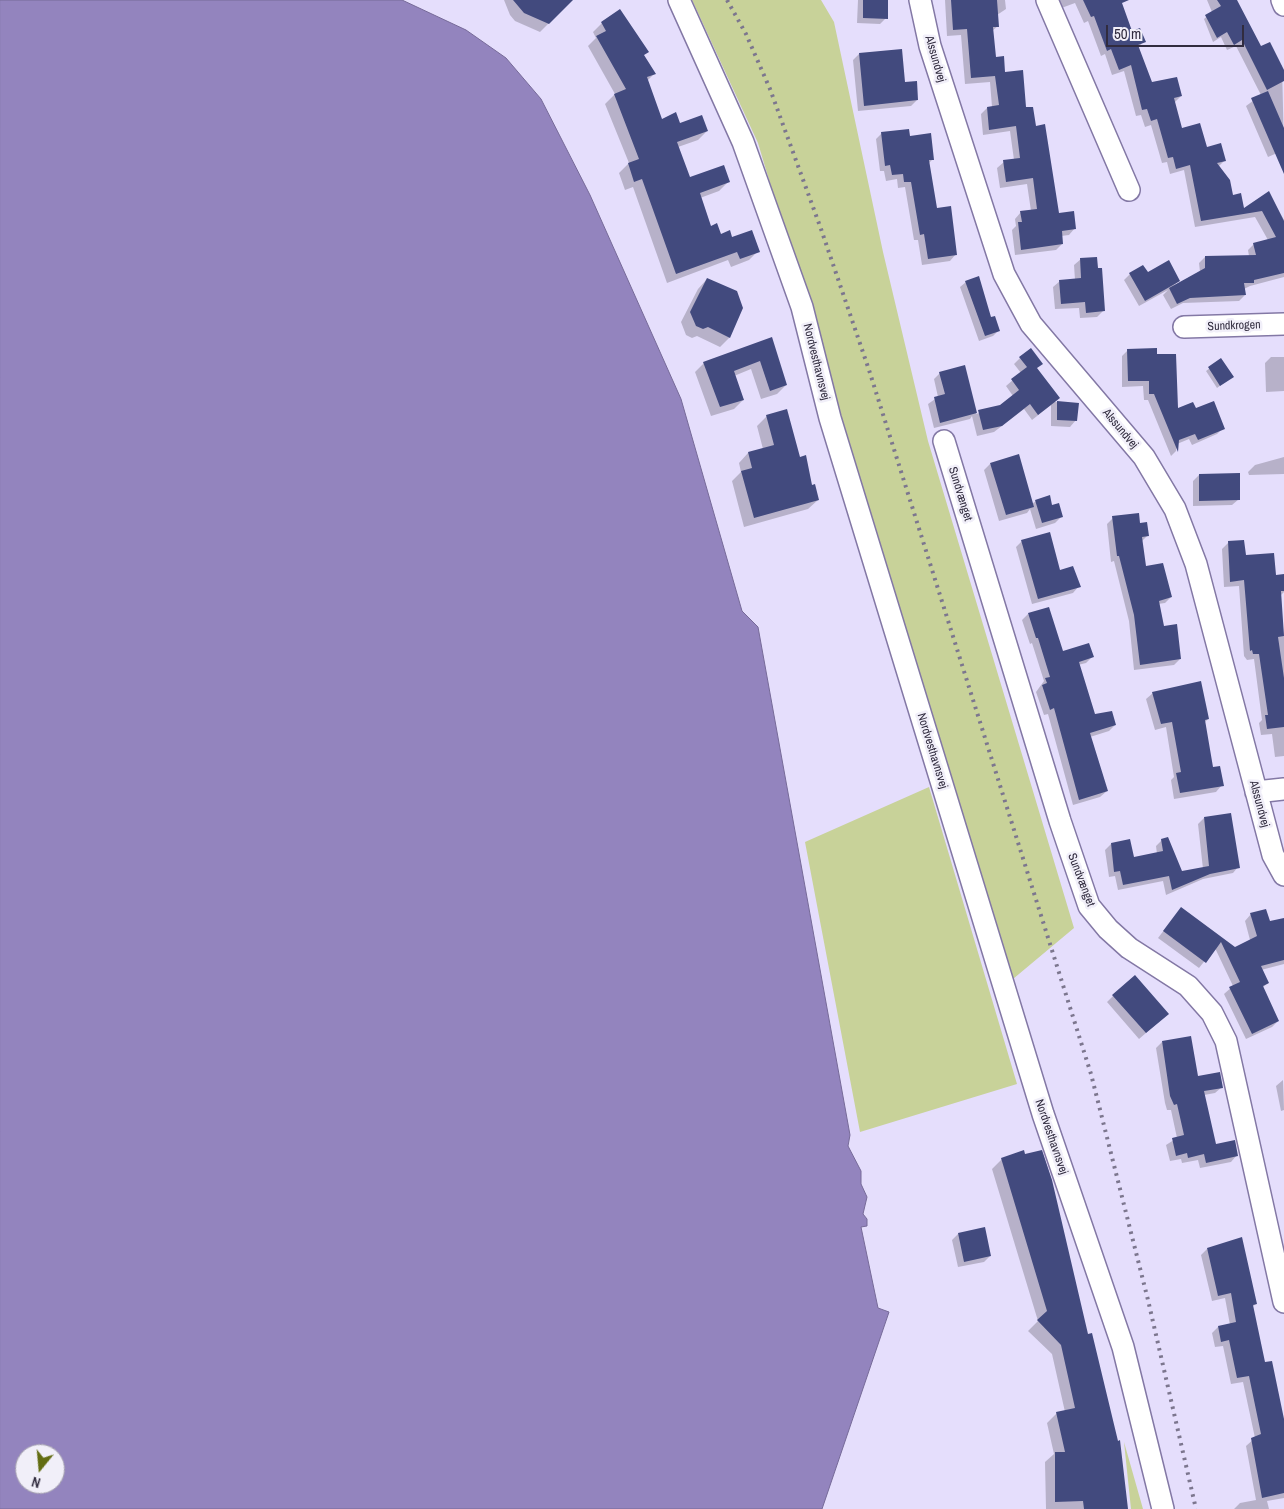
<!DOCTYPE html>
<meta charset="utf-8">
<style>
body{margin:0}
#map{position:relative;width:1284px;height:1509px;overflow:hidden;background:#e5defc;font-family:"Archivo Narrow",sans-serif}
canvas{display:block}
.north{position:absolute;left:15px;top:1444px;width:50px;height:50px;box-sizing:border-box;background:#f1eff9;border:1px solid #a4a1af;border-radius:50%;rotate:197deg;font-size:14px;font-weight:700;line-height:20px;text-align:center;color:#312c3f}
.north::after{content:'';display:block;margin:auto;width:18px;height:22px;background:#636d13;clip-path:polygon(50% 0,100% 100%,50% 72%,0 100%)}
.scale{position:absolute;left:1106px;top:25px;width:138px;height:22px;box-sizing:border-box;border:2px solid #312c3f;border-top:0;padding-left:6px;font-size:15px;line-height:18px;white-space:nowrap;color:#312c3f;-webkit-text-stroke:4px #f1eff9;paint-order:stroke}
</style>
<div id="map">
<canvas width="1284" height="1509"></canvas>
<div class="north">N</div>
<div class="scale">50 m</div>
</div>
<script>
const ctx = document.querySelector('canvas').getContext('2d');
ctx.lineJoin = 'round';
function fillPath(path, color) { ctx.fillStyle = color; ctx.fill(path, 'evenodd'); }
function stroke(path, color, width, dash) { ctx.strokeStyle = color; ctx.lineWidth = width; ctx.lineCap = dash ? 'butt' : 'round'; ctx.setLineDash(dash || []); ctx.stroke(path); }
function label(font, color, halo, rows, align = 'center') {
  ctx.font = font + ' "Archivo Narrow",sans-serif'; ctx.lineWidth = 5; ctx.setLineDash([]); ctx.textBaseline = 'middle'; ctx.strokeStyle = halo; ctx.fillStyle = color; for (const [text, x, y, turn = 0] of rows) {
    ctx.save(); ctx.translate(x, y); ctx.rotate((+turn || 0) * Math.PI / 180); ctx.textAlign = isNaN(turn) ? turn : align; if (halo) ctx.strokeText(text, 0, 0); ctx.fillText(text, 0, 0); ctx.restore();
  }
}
fillPath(new Path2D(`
 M692,0H821L834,22L883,252L928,441L1074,928L1013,979L883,561L758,143Z
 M929,787L1017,1084L860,1132L805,842Z
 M1124,1442L1143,1509H1131Z`), '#c8d299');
const water = new Path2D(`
 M0,0H402L466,30L506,58L541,99L590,195L681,399L742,611L758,627L850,1135L848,1146L861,1171V1184L867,1197L863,1214L867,1219V1226L861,1227L878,1308L889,1312L822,1509H0ZM25,1454H55V1484H25Z`);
fillPath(water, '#9384be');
stroke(water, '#766a98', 1);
fillPath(new Path2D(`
 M504,0H572L540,32L515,21L510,15Z
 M858,0H887L886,18L880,24L857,23Z
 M945,0H1005L1006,9L997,15L998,26L992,31L995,58L1035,127L1058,214L1075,228L1069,235L1061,236L1062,244L1056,250L1015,255L1012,230L1016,226L1015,219L1021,212L1031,211L1027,184L1000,188L997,168L1004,162L1014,160L1010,131L983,135L981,114L987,108L992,107L990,82L965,84L961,35L947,36Z
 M1052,0H1120L1132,32L1144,41L1138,48L1151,83L1181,96L1174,103L1181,130L1225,160L1218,167L1232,196L1243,210L1269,193L1284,220V277L1250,286L1244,289L1245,295L1239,301L1183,303L1171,309L1163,295L1168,290L1139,306L1124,280L1130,274H1147L1179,281L1173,286L1200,272L1199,263L1205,257L1249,256L1248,250L1254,244L1268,240L1255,217L1195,227L1184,170L1170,174L1167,162L1162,163L1151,125L1145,127L1141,115L1136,116L1124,71L1112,75L1105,54L1101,56L1088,21L1084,23L1075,3L1056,10Z
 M1207,0H1235L1261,48L1280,66L1282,65L1284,150L1268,157L1246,106L1261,95L1236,46L1227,50L1221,37L1213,42L1204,19L1212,12Z
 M602,23L643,56L655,73L647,81L661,120L707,131L698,140L678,147L689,178L728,182L719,191L700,198L710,227L720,235L758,251L749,260L731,267L728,260L667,283L633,187L625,190L619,173L629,163L605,104L615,94L588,46L596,38L593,32Z
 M859,54L917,100L911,106L858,111L853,60Z
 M882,133L909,137L933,159L928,164L936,210L956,254L950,261L922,265L918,240H914L905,187L898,188L897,179L886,181L884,171H880L876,139Z
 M1081,259L1104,310L1097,317L1080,318L1079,308L1055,309L1053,287L1060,281L1075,280L1074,265Z
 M707,279L742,308L729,338L720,347L697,336L692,338L686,335L681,322L698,289Z
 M966,282L998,331L993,336L979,341L960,287Z
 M771,339L786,385L777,394L761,399L751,369L734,376L743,400L734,409L711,416L695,372L704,363Z
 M1128,350L1156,355L1177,410H1195L1223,428L1217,434L1192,445L1189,439L1177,444L1176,451L1171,456L1148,400H1144L1143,386L1122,387V356Z
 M1271,357H1284V391L1266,392L1265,363Z
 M1020,358L1036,369L1055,402L1077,404L1076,420L1070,427L1051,426V405L1032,420L1024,409L994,432L977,436L972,416L970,419L934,428L928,404L938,397L934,379L940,373L964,367L976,414L1001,406L1013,396L1006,386L1021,373L1014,364Z
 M1221,360L1232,377L1217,388L1206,371Z
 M767,416L800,458L818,500L808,509L744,527L732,481L741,472L739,463L748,453L763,449L757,426Z
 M1284,457V474L1249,475L1248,472L1255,465Z
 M990,464L1032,504L1036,501L1052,507L1061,517L1055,523L1036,529L1030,509L1027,513L999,521L984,470Z
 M1199,475L1239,499L1232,505L1193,506V481Z
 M1113,518L1139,524L1148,535L1141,542L1144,567L1171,597L1165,603L1158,604L1163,627L1180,659L1174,665L1134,670L1129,621L1114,561L1111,562L1107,524Z
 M1022,541L1079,586L1073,593L1032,604L1016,547Z
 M1228,543L1275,576L1284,575V592L1280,596L1284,637V756L1275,757L1272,734L1261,735L1259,723L1262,720L1254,659L1247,660L1244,656L1239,586L1224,587L1222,549Z
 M1028,614L1062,652L1092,657L1086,663L1078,665L1094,715L1115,725L1109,731L1090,737L1107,791L1100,797L1073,805L1048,714L1044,715L1036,692L1044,681L1032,643L1030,644L1022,620Z
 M1153,693L1208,719L1204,723L1212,768L1222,785L1216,792L1174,799L1171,780L1174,777L1166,727L1155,730L1146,699Z
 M1204,818L1238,867L1233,873L1203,879L1166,895L1163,881L1118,890L1115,876L1109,877L1105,850L1111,844L1133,859L1157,854L1156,846L1162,840L1182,873L1203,869L1198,824Z
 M1181,908L1235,948L1250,940L1245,921L1251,914L1269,923L1284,919V964L1261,970L1268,983L1262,988L1278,1021L1272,1027L1246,1039L1224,994L1233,986L1215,948L1199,968L1158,938Z
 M1113,996L1161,1020L1139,1039L1107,1002Z
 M1162,1042L1197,1077L1222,1087L1215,1093L1204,1095L1215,1146L1237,1155L1231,1162L1200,1168L1198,1160L1182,1163L1181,1159L1170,1161L1166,1145L1177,1138L1171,1110H1167L1165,1103L1156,1048Z
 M1283,1080L1284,1110L1281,1111L1276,1086Z
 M1002,1159L1127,1509H1046L1045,1462L1054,1454L1047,1423L1057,1413L1065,1412L1052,1354L1028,1331L1038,1321L992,1169Z
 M958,1234L990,1256L984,1262L958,1267L952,1240Z
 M1207,1249L1256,1304L1252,1307L1264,1364L1284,1424V1498L1267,1501L1269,1509H1234L1240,1503L1256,1500L1246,1446L1255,1438L1243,1382L1231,1384L1223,1346L1215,1347L1212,1333L1218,1327L1230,1325L1225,1298L1212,1301L1201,1255Z`), '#0003');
fillPath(new Path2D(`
 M513,0H573L549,24L524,13Z
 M863,0H888V19L863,18Z
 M951,0H997L999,27H993L996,57L1004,56L1005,72L1023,70L1026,107H1033L1036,126L1045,124L1059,213L1074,211L1076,229L1062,231L1063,244L1021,250L1018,222H1022L1020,211L1037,209L1033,178L1006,182L1003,160L1020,158L1016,126L989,130L987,107L999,105L995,76L971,78L967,29L953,30Z
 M1083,0H1129L1122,3L1132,31L1140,28L1146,42L1138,45L1152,82L1177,77L1182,96L1174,98L1182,128L1200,123L1207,147L1221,143L1226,161L1217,163L1230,180L1233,195L1241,193L1244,208L1269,191L1284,221V273L1254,280V283H1244L1246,295L1190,298L1177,304L1169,288L1205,268V256L1256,255L1253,243L1276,237L1262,211L1201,221L1190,165L1176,169L1173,157L1168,158L1157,119L1151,121L1147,109L1142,110L1131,65L1119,70L1111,49L1107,51L1094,16L1091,17Z
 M1217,0H1237L1261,46L1270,42L1284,70V81L1267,90L1242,40L1234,45L1227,32L1217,38L1205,15L1221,6Z
 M620,9L649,52L644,55L656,74L647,77L662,119L676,112L680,123L702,115L708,131L677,142L690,177L724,165L730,182L700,193L711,226L717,223L721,234L730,230L732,237L752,230L760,252L740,259L737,252L676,274L642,179L634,182L628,163L639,159L614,94L626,89L596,36L606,31L601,22Z
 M902,49L905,82L917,81L918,100L864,106L859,53Z
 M1268,91L1284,128V174L1251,98Z
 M909,129L910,136L931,133L934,160H929L937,208L951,206L957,255L928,259L924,234L920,235L911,182H904L903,174L892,175L890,165L885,166L881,132Z
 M1097,257L1098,268H1102L1105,311L1086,313L1085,302L1061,304L1059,280L1081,278L1080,258Z
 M1169,260L1180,281L1145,301L1129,273L1143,265L1148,272Z
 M979,276L991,317L995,316L1000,331L985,336L965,281Z
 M707,278L737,291L743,308L730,338L708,327L703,329L696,326L690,312Z
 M772,337L787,385L770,391L760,361L734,371L744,400L720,407L703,362Z
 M1031,348L1043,364L1037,368L1060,398L1038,415L1030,404L1002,426L983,430L978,410L1000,405L1019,390L1011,379L1027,367L1019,357Z
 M1157,348V354H1176L1178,408L1193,402L1196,408L1214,401L1225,429L1198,440L1195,434L1179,440L1178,452L1154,394H1149V381H1128L1127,349Z
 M1221,358L1234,377L1220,386L1208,367Z
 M965,365L977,413L940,423L934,397L945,394L939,372Z
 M1057,401L1079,403L1077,421L1057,420Z
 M787,409L800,457L806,455L812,485L815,484L819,500L754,518L741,471L752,468L748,452L774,445L766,415Z
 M1019,454L1034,507L1006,515L990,463Z
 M1240,473V500L1199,501V474Z
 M1050,495L1052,505L1059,503L1063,517L1042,523L1035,500Z
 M1139,513L1140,523L1147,522L1149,536L1142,537L1146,566L1163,563L1172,597L1159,601L1164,626L1177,624L1181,659L1140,665L1134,615L1119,556H1117L1112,516Z
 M1050,532L1060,570L1073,566L1081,587L1038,599L1021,540Z
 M1244,540L1246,555L1274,553L1276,575L1284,574V591H1281L1284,636L1278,637L1284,678V727L1267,729L1265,715H1268L1259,654H1253L1252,650L1250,651L1244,580L1230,582L1228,541Z
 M1049,607L1063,651L1089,643L1094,657L1079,662L1095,714L1112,711L1116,725L1090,733L1108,791L1079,800L1054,708L1050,710L1042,685L1047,683L1045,678L1050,677L1038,638H1036L1028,613Z
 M1201,681L1209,719L1205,720L1213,767L1220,766L1224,786L1180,793L1176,773L1181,772L1172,722L1161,724L1152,692Z
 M1231,813L1240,868L1210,874L1172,890L1169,876L1123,885L1120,871L1114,872L1111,843L1130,839L1134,857L1163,851L1161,839L1168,837L1182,871L1209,866L1204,817Z
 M1181,907L1235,947L1257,936L1250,913L1266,909L1270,921L1284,918V960L1261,966L1269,983L1263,986L1279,1021L1252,1034L1229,987L1240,982L1221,942L1206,963L1163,931Z
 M1135,975L1169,1014L1146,1033L1112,995Z
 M1191,1036L1198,1076L1220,1072L1223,1088L1204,1091L1216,1144L1235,1140L1238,1156L1206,1163L1204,1154L1188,1158L1187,1153L1176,1156L1172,1138L1184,1135L1177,1104L1174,1105L1170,1096L1162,1041Z
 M1024,1150L1025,1154L1042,1150L1052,1180L1088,1334L1092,1333L1118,1441L1120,1440L1128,1509H1084L1083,1501L1055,1502V1452H1065L1056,1412L1075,1408L1061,1345L1037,1320L1047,1311L1001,1158Z
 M985,1227L991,1256L964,1262L958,1233Z
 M1242,1237L1257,1304L1253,1305L1265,1362L1272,1361L1284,1419V1493L1262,1498L1251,1438L1261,1434L1249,1376L1237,1378L1229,1340L1221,1342L1218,1326L1236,1322L1231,1293L1218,1296L1207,1248Z`), '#424a7e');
const minor = new Path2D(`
 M679,0L743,142L802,307L830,418L1043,1114L1123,1347L1163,1509
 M920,0L930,46L1004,274L1031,324L1144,457L1175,509L1196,564L1273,855L1284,875
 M1047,0L1129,190
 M1282,0L1284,5
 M1184,327L1284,324
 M944,441L1060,821L1089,906L1108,929L1129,948L1188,986L1212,1013L1226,1041L1284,1302
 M1256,792L1284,789`);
stroke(minor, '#8378a5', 24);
stroke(minor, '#fff', 21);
stroke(new Path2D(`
 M727,0L746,34L770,89L821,229L869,370L1091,1074L1148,1300L1196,1509`), '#7c768e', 4, [2.5, 5]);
label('12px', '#312c3f', '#f1eff9', [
 ["Alssundvej",935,59,74],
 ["Sundkrogen",1234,326,-2],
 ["Nordvesthavnsvej",816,362,76],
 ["Alssundvej",1120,429,50],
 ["Sundvænget",960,494,73],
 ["Nordvesthavnsvej",932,751,73],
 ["Alssundvej",1259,804,75],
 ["Sundvænget",1081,880,69],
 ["Nordvesthavnsvej",1051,1137,71]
]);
</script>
